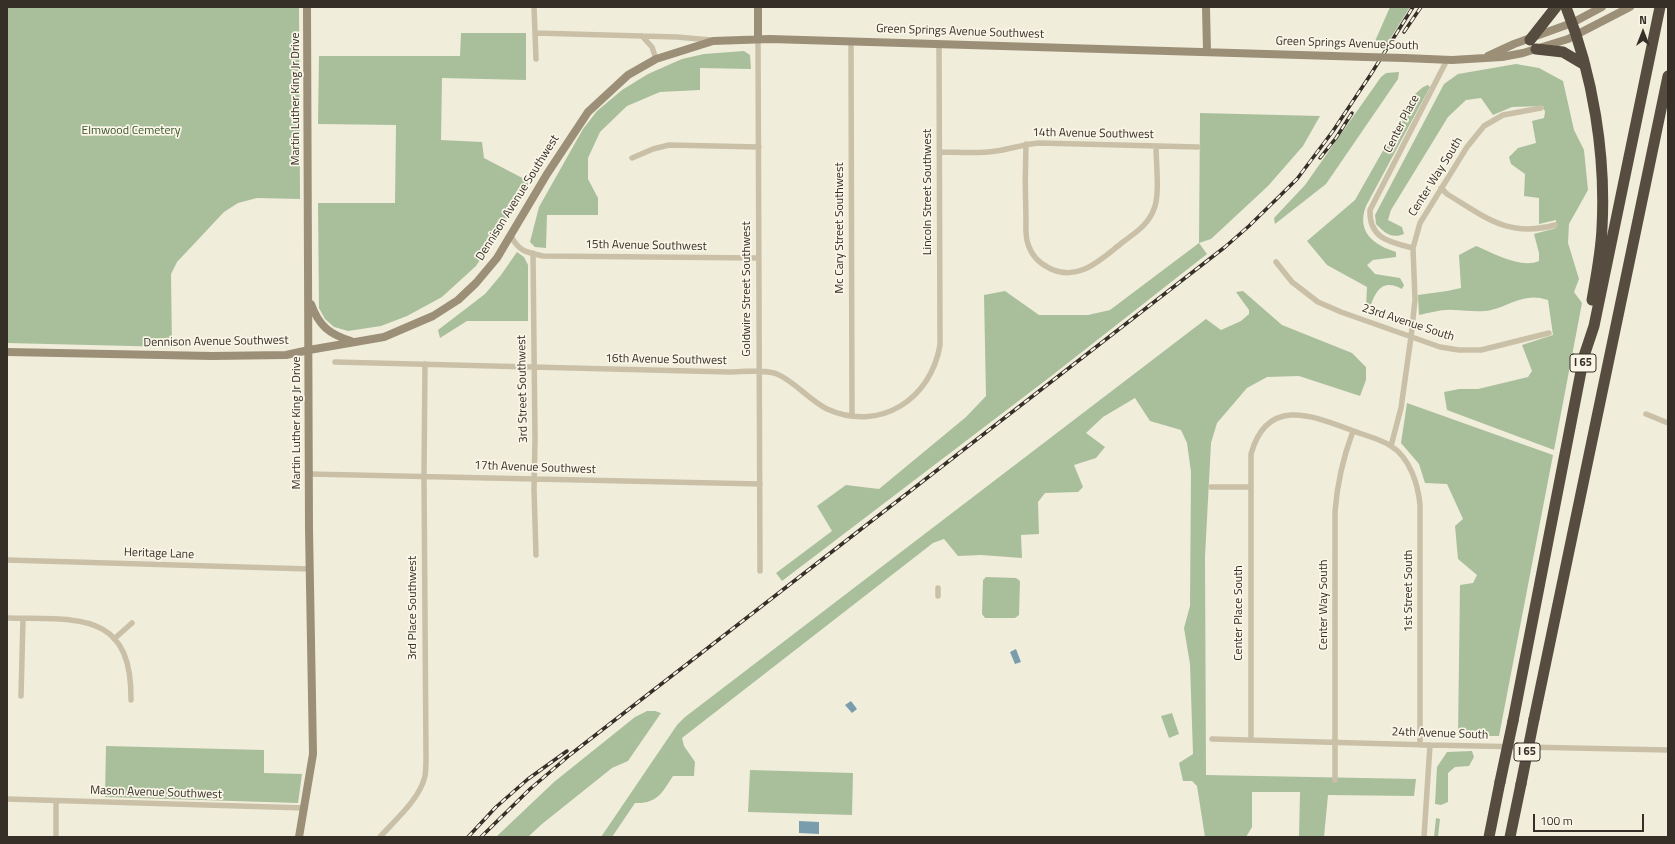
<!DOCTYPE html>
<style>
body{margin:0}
#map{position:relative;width:1675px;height:844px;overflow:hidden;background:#f1eddb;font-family:"Titillium Web",sans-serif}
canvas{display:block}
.frame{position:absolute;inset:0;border:8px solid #352f27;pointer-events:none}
.north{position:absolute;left:1623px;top:12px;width:40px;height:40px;-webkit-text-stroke:3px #f9f5e7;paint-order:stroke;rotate:0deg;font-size:11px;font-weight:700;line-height:16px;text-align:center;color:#352f27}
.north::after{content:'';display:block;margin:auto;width:14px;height:18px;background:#352f27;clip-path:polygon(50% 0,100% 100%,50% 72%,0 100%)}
.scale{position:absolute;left:1533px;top:814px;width:111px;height:18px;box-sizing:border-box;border:2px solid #352f27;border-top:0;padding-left:5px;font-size:12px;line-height:14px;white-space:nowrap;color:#352f27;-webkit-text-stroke:3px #f9f5e7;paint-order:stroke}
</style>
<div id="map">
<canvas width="1675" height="844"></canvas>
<div class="frame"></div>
<div class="north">N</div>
<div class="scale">100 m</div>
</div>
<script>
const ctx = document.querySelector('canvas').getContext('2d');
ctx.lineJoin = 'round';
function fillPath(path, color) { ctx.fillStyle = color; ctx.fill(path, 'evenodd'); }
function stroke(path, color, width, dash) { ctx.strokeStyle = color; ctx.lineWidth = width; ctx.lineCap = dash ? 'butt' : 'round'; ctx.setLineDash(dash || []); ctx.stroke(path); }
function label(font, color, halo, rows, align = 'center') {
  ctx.font = font + ' "Titillium Web",sans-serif'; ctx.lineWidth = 3.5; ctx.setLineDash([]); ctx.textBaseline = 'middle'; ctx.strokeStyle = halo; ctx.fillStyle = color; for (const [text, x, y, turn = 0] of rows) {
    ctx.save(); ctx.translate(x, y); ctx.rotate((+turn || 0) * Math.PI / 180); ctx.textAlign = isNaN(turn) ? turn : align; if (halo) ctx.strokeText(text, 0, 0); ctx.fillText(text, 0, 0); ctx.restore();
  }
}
fillPath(new Path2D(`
 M7,7H299L300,199L257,198L238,203L224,212L177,262L171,274L172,347L7,343Z
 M1390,7H1410L1385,47L1372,48Z
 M461,33H526V80L442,78L441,140L482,142L484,158L530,182L476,266L442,297L407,316L381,326L348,331L334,327L325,319L319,308L318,203H395L396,125L318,124L319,56H460Z
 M744,51L750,55L751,69L700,68V90L660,92L627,106L600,132L588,158V179L598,198V215H547L546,248L535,247L530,242L539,207L583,129L597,111L622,90L648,74L682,59L704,54Z
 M1516,64L1539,68L1563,81L1574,130L1584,150L1588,190L1569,224L1568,243L1579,279L1574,292L1582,303L1554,450L1447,410L1444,392L1459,389H1478L1528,377L1532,371L1522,345L1553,335L1548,300C1524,292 1512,305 1491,310C1479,313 1466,310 1453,310C1442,309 1430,313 1419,315L1418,295L1447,291L1461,288L1459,255L1476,246C1493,253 1521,269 1539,261V253L1534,234L1556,228V220L1539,224V198L1524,196L1525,174L1511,164L1509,157L1518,148L1536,143L1532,121L1544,118L1545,112L1543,106L1512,107L1493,115L1481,98L1466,100L1448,117L1391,210L1388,220L1402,227L1404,234C1391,239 1385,233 1376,224L1375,215L1444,84L1458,74Z
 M1399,72L1398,79L1326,184L1275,224L1274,218L1305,185L1381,77L1386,73Z
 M1428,85L1430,87L1366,206C1356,232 1374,245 1396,252V257L1373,260L1367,265L1375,274L1400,278L1404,285L1402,289C1383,278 1375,291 1370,308L1366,307L1367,287L1327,265L1307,241L1355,200L1415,94L1423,87Z
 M1200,113L1320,116L1303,146L1268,186L1211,239L1199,243L1207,254L1050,377L782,581L776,573L832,531L817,506L846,485L879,489L966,417L986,396L984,295L1005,291L1039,315H1088L1110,310L1199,243Z
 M517,252L524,257L528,265V321H467L440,338L438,330L485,294L501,275Z
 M1243,291L1282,325L1352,353L1366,367V380L1360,396L1299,376L1267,377L1247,388L1217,423L1211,443L1205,557L1206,775L1416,779L1414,796L1328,795L1324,837H1299L1300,792H1252V827L1246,837H1205L1197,786L1192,781H1183L1179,763L1193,754L1190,664L1184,628L1190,606L1191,472L1187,443L1181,430L1150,421L1135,398L1103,417L1086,433L1105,447L1096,458L1074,465L1083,487L1078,492L1045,493L1038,502L1039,534L1021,535L1022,558L981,555L958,556L944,539L933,543L682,738L684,746L695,762L694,776H673C662,793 657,804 635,803L612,837H601L677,725L685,717L1206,319L1221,330L1241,321L1249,314V310L1236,292Z
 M1407,403L1553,455L1499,736H1458L1460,585L1473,583L1477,575L1458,559L1455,526L1463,519L1447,484L1425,483L1419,464L1401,443Z
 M986,577L1016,578L1020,581L1019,615L1015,618H985L982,614L983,580Z
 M647,711H655L661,713L628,761L612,768L542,824L528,837H496L554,782L635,717Z
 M1172,713L1179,734L1169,738L1161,716Z
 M106,746L264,750V773L302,774L298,803L105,797Z
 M1472,751L1474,757L1469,766L1455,767L1448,773V802L1441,805L1435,804L1437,767L1447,752Z
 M750,770L853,773L852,815L748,812Z
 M1436,818L1440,819L1438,837H1434Z`), '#a9bf9b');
fillPath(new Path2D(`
 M1016,649L1021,662L1015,664L1010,652Z
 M851,701L857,709L852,713L845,705Z
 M799,821L819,822V834L799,833Z`), '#7a9dad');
stroke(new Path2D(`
 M534,7L536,59
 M535,33L677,37L711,40
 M642,36L652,47L656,59
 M758,39L760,571
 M851,41L852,416
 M1026,144C1025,169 1025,194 1026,219C1026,227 1025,236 1028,244C1031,254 1039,263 1049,268C1079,283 1101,259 1123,242C1136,232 1148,225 1154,209C1160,195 1156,163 1156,146
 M940,152C958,152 978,154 996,151C1011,149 1024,144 1039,143L1198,147
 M632,158L653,149L669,145L759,147
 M1441,188L1447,194C1485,217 1508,238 1555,225
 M511,236C519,252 527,252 543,256L759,258
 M1413,248C1390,242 1369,239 1370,210L1447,60
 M533,253L535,439L534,489L536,555
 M1276,262L1292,282L1318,302L1341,312L1440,347L1459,350H1481L1549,333
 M335,362L729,372C743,372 765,369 777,374C794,381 809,400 827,409C880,433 931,399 940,345L939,44
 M1646,414L1668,423
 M1391,446L1401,408L1411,337L1415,300L1413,248L1420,223L1467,147L1484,126L1503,115L1541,108
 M309,474L760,484
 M1211,487H1250
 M7,560L310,569
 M938,588V596
 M7,618C76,620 132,609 131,700
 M114,639L132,623
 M21,696L23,619
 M1212,739L1430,745L1668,750
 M1251,739V454C1267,397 1311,415 1351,430C1363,435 1381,439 1391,446C1410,458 1418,484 1420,505V745
 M1335,780V512C1337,484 1343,458 1353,431
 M7,799L305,808
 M56,801V837
 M380,837C395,820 420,799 425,776C426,770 426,763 426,757L424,476L425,364
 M1424,837L1430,745`), '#c9c0a7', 5.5);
stroke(new Path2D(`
 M758,7V39
 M1206,7L1207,51
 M1488,56L1514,44L1572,23L1602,7
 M1404,58L1452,60L1502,57L1523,53L1568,39L1630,7
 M311,304C319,326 329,334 351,341
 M7,352L212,356L286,355L309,350L384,337L433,316L458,300L476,283L497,258L547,174L588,112L628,75L656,59L713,41L770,39L1366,57
 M299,837L313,754L309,529L307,7`), '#9c8f78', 8);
stroke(new Path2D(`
 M1566,7C1593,75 1606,155 1602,228C1601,252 1596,277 1592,300
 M1530,40L1556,7
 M1536,49L1563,52L1585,65
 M1534,719L1668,76
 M1513,721L1584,356L1594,326L1660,7
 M1489,837L1500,782
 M1510,837L1521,784`), '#564c3f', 11);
const rail = new Path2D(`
 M1404,32L1421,7
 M1320,158L1336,138L1352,113
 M468,837L496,807L528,779L567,751
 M481,837L530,789L571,754L1225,247L1249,226L1297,179L1333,131L1371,74L1413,7`);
stroke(rail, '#352f27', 3.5);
stroke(rail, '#f9f5e7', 2, [6]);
stroke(new Path2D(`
 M1366,57L1404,58`), '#9c8f78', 8);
stroke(new Path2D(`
 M1500,782L1513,721
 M1521,784L1534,719`), '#564c3f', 11);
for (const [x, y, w] of [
 [1583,363,26],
 [1527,752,26]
]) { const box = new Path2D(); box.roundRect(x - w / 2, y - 9, w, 18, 3); ctx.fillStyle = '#f9f5e7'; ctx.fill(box); stroke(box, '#352f27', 1); }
label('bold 11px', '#352f27', null, [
 ["I 65",1583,363],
 ["I 65",1527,752]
]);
label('12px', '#352f27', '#f9f5e7', [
 ["Green Springs Avenue Southwest",960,32,2],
 ["Green Springs Avenue South",1347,44,2],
 ["Martin Luther King Jr Drive",296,99,-90],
 ["Center Place",1402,124,-63],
 ["14th Avenue Southwest",1093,134,1],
 ["Center Way South",1436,177,-58],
 ["Lincoln Street Southwest",928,192,-90],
 ["Dennison Avenue Southwest",518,198,-58],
 ["Mc Cary Street Southwest",840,228,-90],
 ["15th Avenue Southwest",646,246,1],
 ["Goldwire Street Southwest",747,289,-90],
 ["23rd Avenue South",1408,323,18],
 ["Dennison Avenue Southwest",216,342,-1],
 ["16th Avenue Southwest",666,360,1],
 ["3rd Street Southwest",523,389,-91],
 ["Martin Luther King Jr Drive",297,423,-90],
 ["17th Avenue Southwest",535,468,2],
 ["Heritage Lane",159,554,2],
 ["1st Street South",1409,591,-90],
 ["Center Way South",1324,605,-90],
 ["3rd Place Southwest",413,608,-90],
 ["Center Place South",1239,613,-90],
 ["24th Avenue South",1440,734,2],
 ["Mason Avenue Southwest",156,793,2]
]);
label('12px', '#3a532c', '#f9f5e7', [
 ["Elmwood Cemetery",131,131]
]);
</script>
